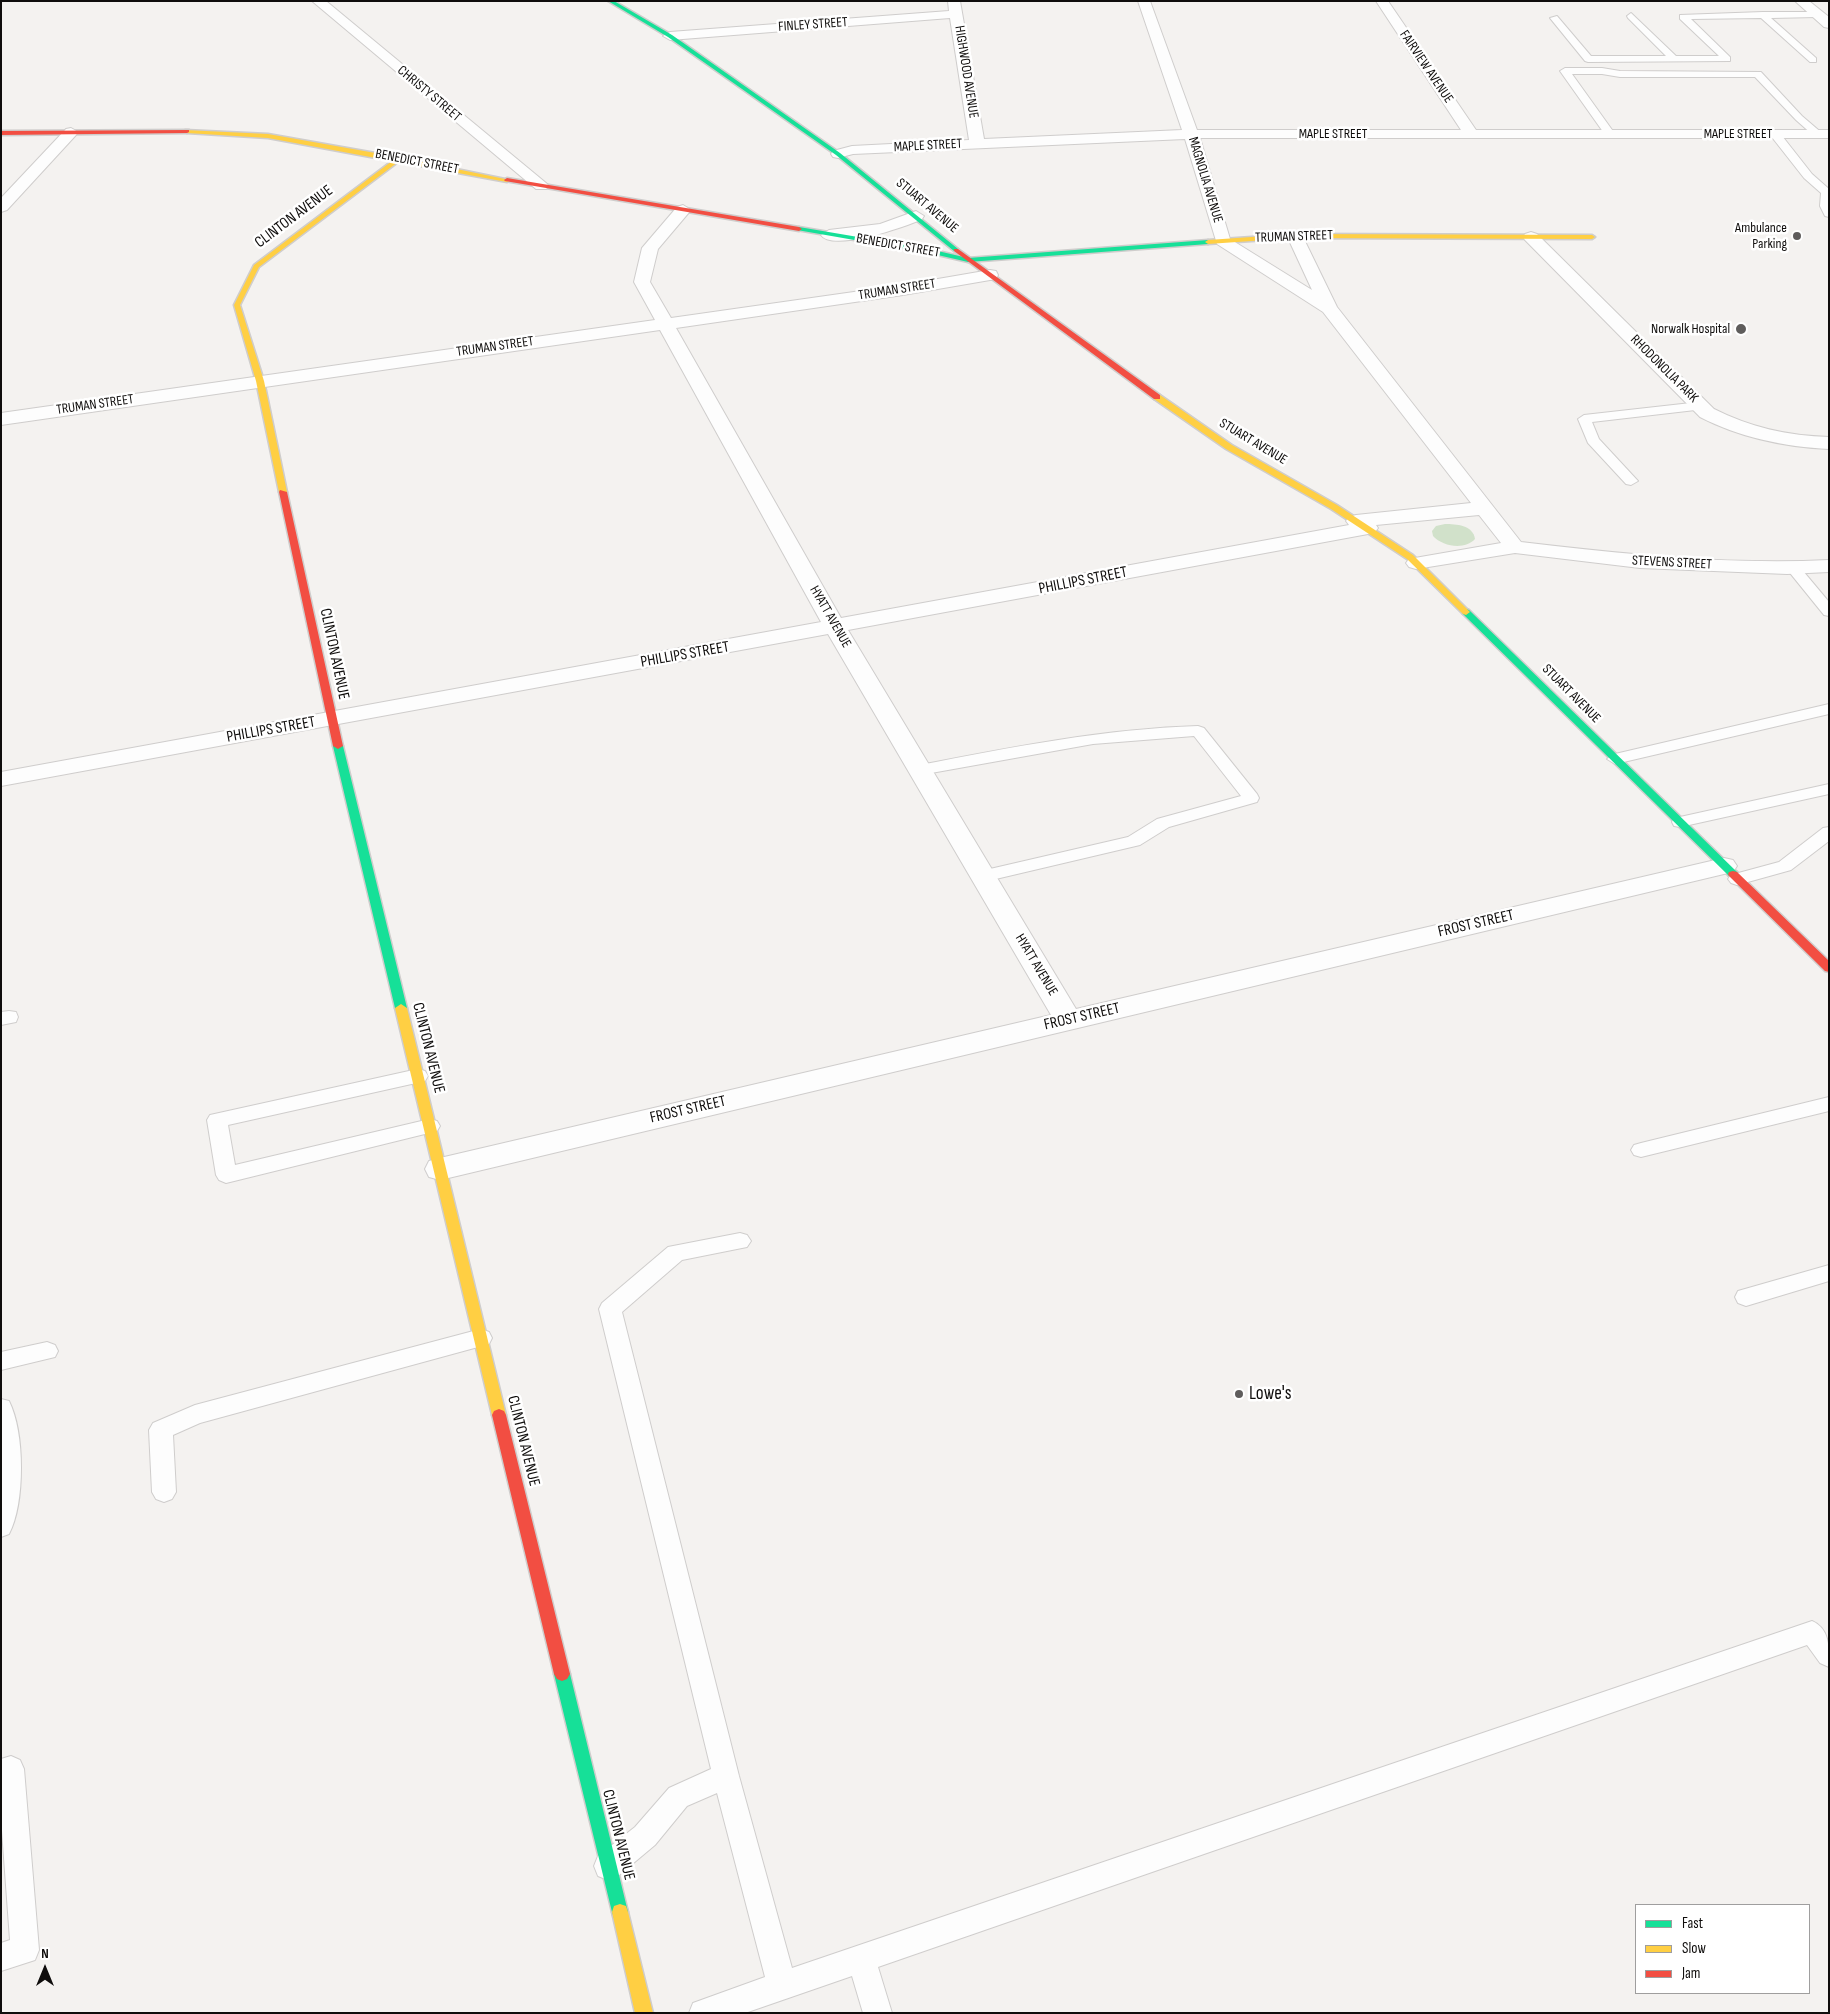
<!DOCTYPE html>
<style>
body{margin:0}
#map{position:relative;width:1830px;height:2014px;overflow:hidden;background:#f4f2f0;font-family:"Sofia Sans Condensed",sans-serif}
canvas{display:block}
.frame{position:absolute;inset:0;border:2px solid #0f0d0c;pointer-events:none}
.legend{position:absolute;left:1635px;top:1904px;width:175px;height:90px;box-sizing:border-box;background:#fff;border:1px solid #9f9e9e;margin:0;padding:6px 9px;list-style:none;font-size:15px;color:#0f0d0c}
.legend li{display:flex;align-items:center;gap:10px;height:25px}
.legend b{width:25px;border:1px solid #9f9e9e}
.north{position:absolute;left:20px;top:1944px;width:50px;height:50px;-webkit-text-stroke:4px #fff;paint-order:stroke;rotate:0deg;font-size:14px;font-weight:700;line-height:20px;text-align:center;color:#0f0d0c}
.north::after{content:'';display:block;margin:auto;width:18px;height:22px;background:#0f0d0c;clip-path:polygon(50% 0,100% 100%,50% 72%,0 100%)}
</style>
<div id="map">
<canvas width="1830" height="2014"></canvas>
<div class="frame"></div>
<ul class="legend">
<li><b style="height:6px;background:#16e098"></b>Fast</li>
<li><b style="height:6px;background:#ffcf43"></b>Slow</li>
<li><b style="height:6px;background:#f24e42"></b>Jam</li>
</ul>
<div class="north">N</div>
</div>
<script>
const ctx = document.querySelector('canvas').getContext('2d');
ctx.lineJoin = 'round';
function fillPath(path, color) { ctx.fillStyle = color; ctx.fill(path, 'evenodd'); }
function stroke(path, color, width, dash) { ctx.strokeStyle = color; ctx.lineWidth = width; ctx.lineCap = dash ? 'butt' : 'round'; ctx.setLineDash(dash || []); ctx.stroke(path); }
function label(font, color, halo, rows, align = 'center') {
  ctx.font = font + ' "Sofia Sans Condensed",sans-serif'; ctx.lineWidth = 5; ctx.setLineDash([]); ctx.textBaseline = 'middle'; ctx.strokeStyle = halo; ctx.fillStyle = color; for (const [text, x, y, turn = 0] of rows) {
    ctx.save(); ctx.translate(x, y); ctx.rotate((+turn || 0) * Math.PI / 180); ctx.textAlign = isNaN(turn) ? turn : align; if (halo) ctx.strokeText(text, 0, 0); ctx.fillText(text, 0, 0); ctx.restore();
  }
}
fillPath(new Path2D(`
 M1445,524C1456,524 1473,525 1475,539C1465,550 1443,547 1433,536L1432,531L1436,526Z`), '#d1e1ca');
const lane = new Path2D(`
 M1763,12H1820V16L1817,17L1771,18L1816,58V62H1810L1761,18L1691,19L1730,57V61L1588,62L1585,61L1550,18L1557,16L1591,56H1666L1628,18L1627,16L1631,13L1676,56H1719L1680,19V15Z
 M1602,68L1620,71L1761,72L1802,116L1823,134L1814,136L1796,120L1755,77H1620L1602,74H1572L1615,134L1606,136L1560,71L1565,68Z
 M1771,132H1779L1812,174L1829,189V217L1825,216L1820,206L1821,193L1804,178L1771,136Z
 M1700,402L1706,406L1704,409L1592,422L1599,439L1638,481L1631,485L1626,484L1588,443L1578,419L1584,415Z
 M1793,564L1798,565L1829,602V616L1824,615L1786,568Z
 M1829,704V714L1615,764L1607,759L1615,754Z
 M1198,726L1204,728L1257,794L1259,798L1257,802L1169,827L1140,845L983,882L977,880L974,876L977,872L1128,837L1157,819L1241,796L1194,736L1093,744L920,775L912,770L920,765C1012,747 1104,729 1198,726Z
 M1829,784V794L1680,827L1674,826L1672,822L1674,818L1680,817Z
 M1829,827V841L1791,870L1737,885L1731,883L1728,879L1731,875L1779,862L1823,828Z
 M9,1011L16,1012L18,1017L16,1022L1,1025V1012Z
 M418,1069L425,1071L428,1076L425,1081L228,1125L235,1165L430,1119L437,1121L440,1126L437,1131L226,1183L219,1180L216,1175L207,1120L210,1115Z
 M1829,1097V1111L1641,1157L1634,1155L1631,1150L1634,1145L1641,1143Z
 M740,1233L747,1235L751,1241L747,1247L682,1260L622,1312L739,1776L792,1968L1812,1621C1830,1629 1829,1647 1829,1667L1820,1663L1807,1645L878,1967L892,2013H863L852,1976L745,2013H689L693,2003L765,1977L717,1793L687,1806L655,1845L618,1876L608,1880L598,1876L594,1866L598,1856L635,1827L669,1788L711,1769L599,1309L602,1303L668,1247Z
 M1829,1265V1281L1746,1306L1738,1303L1735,1297L1738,1291Z
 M481,1329L489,1332L492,1338L489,1344L200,1423L173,1435L176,1492L172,1499L164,1502L156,1499L152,1492L149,1430L153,1423L195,1405Z
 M47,1342L55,1345L58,1351L55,1357L1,1370V1352Z
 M1,1399L9,1401C25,1433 25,1503 9,1534L1,1537Z
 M11,1756L20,1760L24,1769L39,1950L35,1960L1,1971V1943L10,1940L1,1817V1759Z`);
const street = new Path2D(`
 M312,1H326L546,183L549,186L546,189H536Z
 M948,1H960L984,139L1182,130L1138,1H1150L1197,130H1461L1376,1H1388L1476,130H1829V138H1200L1230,239L1312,290L1287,236L1289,233H1301L1337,307L1521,542C1623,554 1726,565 1829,560V572L1787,574L1640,568L1515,553L1416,569L1409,567L1406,563L1409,559L1501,543L1479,515L1376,525L1378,528L1375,532L1368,534L848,630L1076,1009L1724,858L1733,860L1737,866L1733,872L1724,874L440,1180L429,1177L425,1169L429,1161L440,1158L1051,1015L828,634L1,786V772L821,622L660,330L1,425V413L655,320L634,282L642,248L677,207L683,205L691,210L658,249L650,282L671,318L903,285L990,270L996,271L998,275L996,279L990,280L903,295L676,328L841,618L1349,525L1346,521L1349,517L1356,515L1471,503L1323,312L1217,244L1185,139L853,154L838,158L833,157L831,154L833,151L852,146L969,140L950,18L670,40L663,36L670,32L949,11Z
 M1795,1H1809L1829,17V28L1824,27Z
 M71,128L78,132L76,135L7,210L1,212V198L66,129Z
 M916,211L924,216L922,219C906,227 832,252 821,235L829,230L880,224Z
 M1531,232L1537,234L1714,409C1749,427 1789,436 1829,437V449C1785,447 1739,437 1700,417L1525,240L1523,237L1525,234Z`);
const fast = new Path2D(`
 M608,1H614L672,35L840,153L958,249V251H954L836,155L668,37Z
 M799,227L929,249L968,258L1208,240L1211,242L1208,244L968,262L929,253L797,230L796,229Z
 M1466,609L1469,610L1737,872L1738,874L1737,876H1729L1463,614L1462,612Z
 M338,743L343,746L407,1008L401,1012L395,1008L333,746Z
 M562,1667L567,1669L570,1674L628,1912L626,1918L620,1920L614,1918L612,1912L554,1674L557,1669Z`);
const slow = new Path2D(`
 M185,130L268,134L398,157L510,180L507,182L398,162L259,267L240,305L264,381L287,492L286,494L279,492L256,381L234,305L254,265L392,161L268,138L187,133L185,132Z
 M1295,234L1592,235L1595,237L1592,239L1295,238L1208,244L1205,242L1208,240Z
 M1154,395H1160L1232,445L1337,505L1413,555L1470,612L1466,615L1463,614L1407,559L1331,509L1226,449L1154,399Z
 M401,1004L407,1008L506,1415L504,1419L499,1421L494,1419L492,1415L395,1008Z
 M620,1904L626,1906L628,1912L653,2013H635L612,1912L614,1906Z`);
const jam = new Path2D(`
 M189,130V132L187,133L1,135V131Z
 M507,178L799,227L802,229L799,231L505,181L504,180Z
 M954,249H958L1160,395V399H1154L954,251Z
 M280,490L287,492L343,746L338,749L333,746L279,492Z
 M1733,871L1737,872L1829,961V972L1825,971L1729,876L1728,874L1729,872Z
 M499,1409L504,1411L506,1415L570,1674L567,1679L562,1681L557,1679L554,1674L492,1415L494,1411Z`);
stroke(lane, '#cfcdcc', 2);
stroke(street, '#cfcdcc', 2);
stroke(fast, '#cfcdcc', 3);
stroke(slow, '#cfcdcc', 3);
stroke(jam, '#cfcdcc', 3);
fillPath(lane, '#fdfdfd');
fillPath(street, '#fdfdfd');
fillPath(fast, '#16e098');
fillPath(slow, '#ffcf43');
fillPath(jam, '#f24e42');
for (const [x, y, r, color] of [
 [1797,236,5,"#5f5d5c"],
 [1741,329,6,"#5f5d5c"],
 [1239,1394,5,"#5f5d5c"]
]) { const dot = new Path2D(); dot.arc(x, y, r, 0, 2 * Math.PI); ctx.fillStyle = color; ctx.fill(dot); stroke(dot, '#fff', 2); }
label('14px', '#0f0d0c', '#fff', [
 ["FINLEY STREET",813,25,-4],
 ["FAIRVIEW AVENUE",1426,67,56],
 ["HIGHWOOD AVENUE",966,72,81],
 ["CHRISTY STREET",429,94,40],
 ["MAPLE STREET",1333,134],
 ["MAPLE STREET",1738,134],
 ["MAPLE STREET",928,146,-3],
 ["BENEDICT STREET",417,162,11],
 ["MAGNOLIA AVENUE",1205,180,73],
 ["STUART AVENUE",927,206,40],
 ["TRUMAN STREET",1294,237,-2],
 ["BENEDICT STREET",898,246,10],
 ["TRUMAN STREET",897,290,-9],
 ["TRUMAN STREET",495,347,-8],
 ["RHODONOLIA PARK",1664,369,45],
 ["TRUMAN STREET",95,405,-8],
 ["STUART AVENUE",1253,442,31],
 ["STEVENS STREET",1672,563,3],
 ["HYATT AVENUE",830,617,60],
 ["STUART AVENUE",1571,694,45],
 ["HYATT AVENUE",1036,965,59]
]);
label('14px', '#0f0d0c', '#fff', [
 ["Ambulance",1787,228],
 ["Parking",1787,244],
 ["Norwalk Hospital",1730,329]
], 'right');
label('16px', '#0f0d0c', '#fff', [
 ["CLINTON AVENUE",294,217,-37],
 ["PHILLIPS STREET",1083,581,-11],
 ["CLINTON AVENUE",334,654,78],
 ["PHILLIPS STREET",685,655,-10],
 ["PHILLIPS STREET",271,730,-10],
 ["FROST STREET",1476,924,-13],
 ["FROST STREET",1082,1017,-13],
 ["CLINTON AVENUE",428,1048,76],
 ["FROST STREET",688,1110,-13],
 ["CLINTON AVENUE",523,1441,76],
 ["CLINTON AVENUE",618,1835,76]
]);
label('19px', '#0f0d0c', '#fff', [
 ["Lowe's",1249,1394]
], 'left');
</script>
